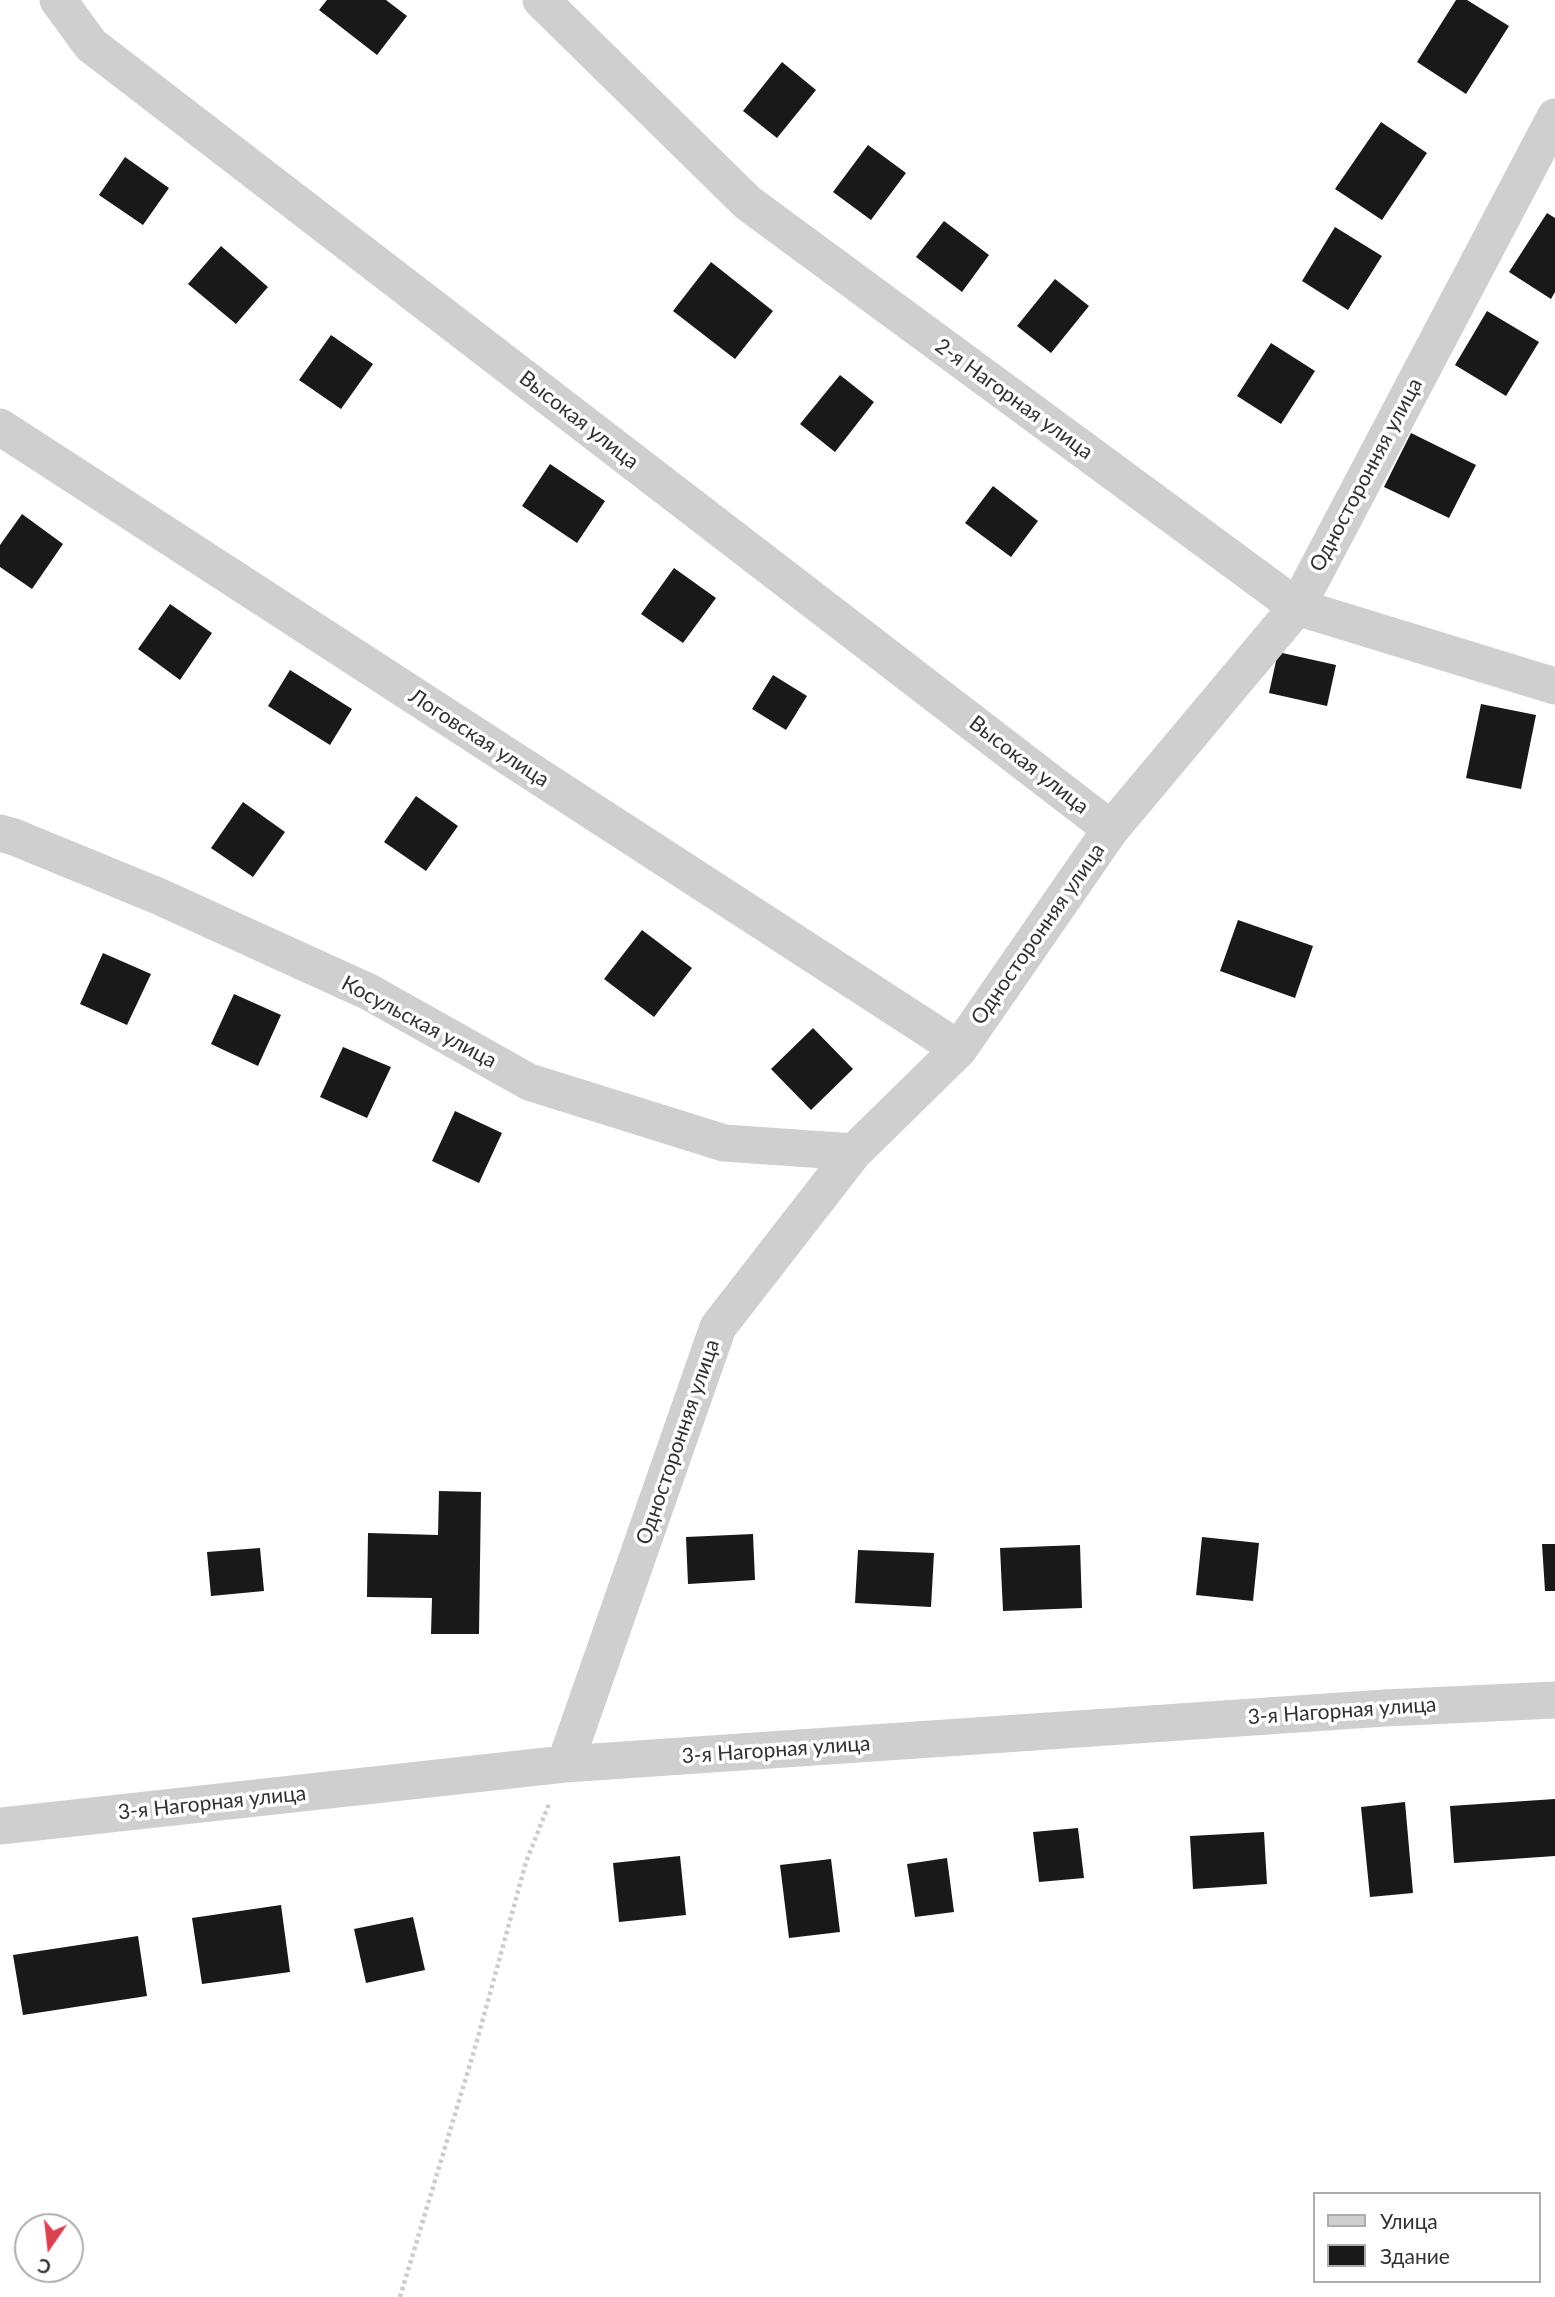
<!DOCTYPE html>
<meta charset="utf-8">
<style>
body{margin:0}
#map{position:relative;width:1555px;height:2297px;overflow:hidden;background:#fff;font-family:Lato,sans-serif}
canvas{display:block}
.legend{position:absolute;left:1313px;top:2192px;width:228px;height:91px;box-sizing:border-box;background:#fff;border:2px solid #adadad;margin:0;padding:9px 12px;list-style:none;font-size:21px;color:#323232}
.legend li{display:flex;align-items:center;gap:14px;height:35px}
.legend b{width:35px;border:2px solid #adadad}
.north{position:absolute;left:14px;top:2213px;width:70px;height:70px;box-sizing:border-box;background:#fff;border:2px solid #adadad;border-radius:50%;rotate:194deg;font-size:19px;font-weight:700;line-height:28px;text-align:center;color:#323232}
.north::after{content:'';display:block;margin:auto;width:24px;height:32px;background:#dc4150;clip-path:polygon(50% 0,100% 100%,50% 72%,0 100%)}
</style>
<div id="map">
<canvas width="1555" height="2297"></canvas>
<ul class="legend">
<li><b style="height:9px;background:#cfcfcf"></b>Улица</li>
<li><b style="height:19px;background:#191919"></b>Здание</li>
</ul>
<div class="north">С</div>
</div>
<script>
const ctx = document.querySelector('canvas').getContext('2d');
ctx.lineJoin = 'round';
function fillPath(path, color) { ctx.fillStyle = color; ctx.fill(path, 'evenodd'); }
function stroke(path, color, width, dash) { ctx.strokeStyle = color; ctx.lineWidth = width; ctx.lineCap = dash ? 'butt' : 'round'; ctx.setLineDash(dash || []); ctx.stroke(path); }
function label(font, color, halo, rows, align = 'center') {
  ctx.font = font + ' Lato,sans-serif'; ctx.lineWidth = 7; ctx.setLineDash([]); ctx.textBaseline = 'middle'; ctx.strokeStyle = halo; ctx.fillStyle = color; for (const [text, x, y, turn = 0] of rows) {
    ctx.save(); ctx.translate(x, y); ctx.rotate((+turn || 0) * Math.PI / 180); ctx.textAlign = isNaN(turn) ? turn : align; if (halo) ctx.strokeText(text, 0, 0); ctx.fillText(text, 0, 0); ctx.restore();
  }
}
fillPath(new Path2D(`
 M327,0H386L407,16L377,55L319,10Z
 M1456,0H1467L1509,26L1466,94L1417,62Z
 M782,62L816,90L777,138L743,111Z
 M1381,122L1427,153L1382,220L1335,189Z
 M868,145L906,173L871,220L833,192Z
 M125,157L169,188L143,225L99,195Z
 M1547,213L1555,218V292L1551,299L1509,272Z
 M944,221L989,255L962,292L916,257Z
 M1335,227L1382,256L1348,310L1302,281Z
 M221,246L268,287L236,324L188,284Z
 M711,262L773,311L735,359L673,311Z
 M1055,279L1089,306L1051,353L1017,326Z
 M1487,311L1539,342L1506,396L1455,365Z
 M331,335L373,364L341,409L299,380Z
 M1271,343L1315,371L1281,424L1237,396Z
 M840,375L874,402L835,452L800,424Z
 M1411,433L1476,465L1449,518L1384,487Z
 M550,464L605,501L577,543L522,506Z
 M993,486L1038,521L1011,557L965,523Z
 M22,514L63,544L32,589L0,567V545Z
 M674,568L716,598L683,643L641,614Z
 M170,604L212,633L180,680L138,649Z
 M1278,652L1336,665L1327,706L1269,693Z
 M290,670L352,709L330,745L268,706Z
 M773,675L807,696L786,730L752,709Z
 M1481,704L1536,715L1521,789L1466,778Z
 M416,796L458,826L426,871L384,842Z
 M243,802L285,832L253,877L211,848Z
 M1238,920L1313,946L1295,998L1220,971Z
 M642,930L692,968L654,1017L604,979Z
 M103,953L151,974L127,1025L80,1004Z
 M234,994L281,1015L258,1066L211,1044Z
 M813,1028L853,1069L811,1110L771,1069Z
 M343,1047L391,1067L367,1118L320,1097Z
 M455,1111L502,1133L479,1183L432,1161Z
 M439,1491L481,1492L479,1634H431L432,1598L367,1597L368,1533L438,1535Z
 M753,1534L755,1580L688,1584L686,1537Z
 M1202,1537L1259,1543L1253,1601L1196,1595Z
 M1542,1544H1555V1591H1545Z
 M1080,1545L1082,1608L1003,1611L1000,1548Z
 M260,1548L264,1591L211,1596L207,1552Z
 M858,1550L934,1553L931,1607L855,1603Z
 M1555,1799V1856L1454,1863L1450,1806Z
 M1405,1802L1413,1893L1370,1897L1361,1807Z
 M1078,1828L1084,1878L1039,1882L1033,1832Z
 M1264,1832L1267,1884L1193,1889L1190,1836Z
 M680,1856L686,1915L619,1922L613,1863Z
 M947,1858L954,1912L915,1917L907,1864Z
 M831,1859L840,1932L789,1938L780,1865Z
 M281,1905L290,1972L202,1984L192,1918Z
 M413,1917L425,1970L366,1983L354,1929Z
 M138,1936L147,1996L23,2015L13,1955Z`), '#191919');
stroke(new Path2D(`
 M400,2297L477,2041L526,1862L549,1804`), '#ccc', 4.5, [3.5, 3.5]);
stroke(new Path2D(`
 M58,0L91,45L1111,829
 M541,0L748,203L1297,607L1555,686
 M0,427L959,1049
 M0,833L14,837L158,896L369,992L529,1082L724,1143L854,1152
 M565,1764L718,1327L854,1152L959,1049L1111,829L1297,607L1555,117
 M0,1826L565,1764L1385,1708L1555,1700`), '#cfcfcf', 37);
label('21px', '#323232', '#fff', [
 ["2-я Нагорная улица",1014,399,36],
 ["Высокая улица",579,420,38],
 ["Односторонняя улица",1366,475,-62],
 ["Логовская улица",479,738,33],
 ["Высокая улица",1029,765,38],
 ["Односторонняя улица",1038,934,-55],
 ["Косульская улица",419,1022,28],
 ["Односторонняя улица",678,1442,-71],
 ["3-я Нагорная улица",1342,1711,-4],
 ["3-я Нагорная улица",776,1750,-4],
 ["3-я Нагорная улица",212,1803,-6]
]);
</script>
